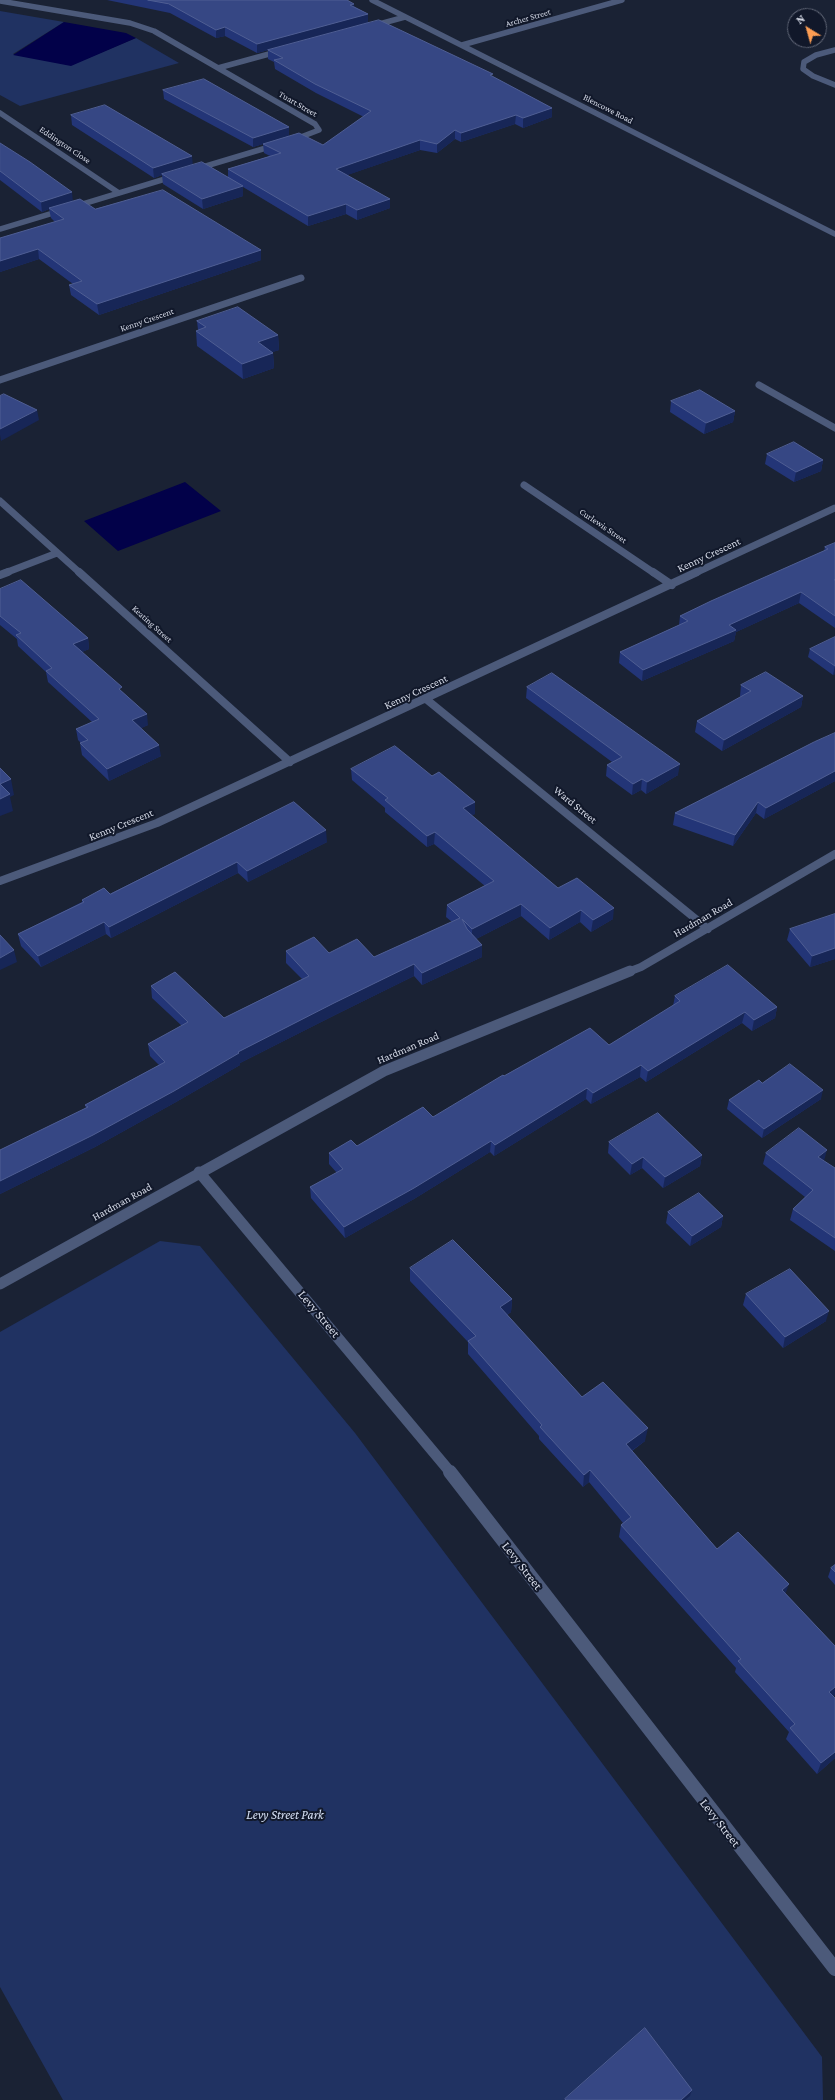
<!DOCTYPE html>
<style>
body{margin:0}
#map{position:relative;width:835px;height:2100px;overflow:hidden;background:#1a2234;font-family:"Crimson Pro",serif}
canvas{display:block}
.north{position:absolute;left:787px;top:8px;width:40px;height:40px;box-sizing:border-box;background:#11182a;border:1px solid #606676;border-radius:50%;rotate:323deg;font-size:11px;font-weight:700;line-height:16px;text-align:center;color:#d6dbe8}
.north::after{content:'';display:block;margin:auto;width:14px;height:18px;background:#fc9d53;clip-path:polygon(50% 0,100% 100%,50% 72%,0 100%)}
</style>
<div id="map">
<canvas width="835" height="2100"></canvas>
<div class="north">N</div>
</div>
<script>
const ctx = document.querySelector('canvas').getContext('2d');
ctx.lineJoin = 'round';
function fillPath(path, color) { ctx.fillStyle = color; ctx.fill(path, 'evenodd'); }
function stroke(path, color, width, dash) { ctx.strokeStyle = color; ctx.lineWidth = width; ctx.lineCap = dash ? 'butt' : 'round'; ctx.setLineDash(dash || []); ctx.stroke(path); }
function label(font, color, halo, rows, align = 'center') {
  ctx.font = font + ' "Crimson Pro",serif'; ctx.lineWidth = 4; ctx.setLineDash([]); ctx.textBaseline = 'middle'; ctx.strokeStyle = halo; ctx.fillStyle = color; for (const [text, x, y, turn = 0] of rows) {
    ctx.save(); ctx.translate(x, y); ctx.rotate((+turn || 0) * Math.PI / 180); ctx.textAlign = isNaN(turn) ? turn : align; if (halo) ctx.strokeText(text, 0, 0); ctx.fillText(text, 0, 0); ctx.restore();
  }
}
fillPath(new Path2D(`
 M0,11L64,22L13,54L71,65L136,38L179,63L20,106L0,95Z
 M160,1241L200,1246L355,1433L822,2057L823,2100H63L0,1987V1332Z`), '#203262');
fillPath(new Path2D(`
 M64,22L126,33L136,38L71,66L13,55Z
 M185,482L221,511L118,551L84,521Z`), '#020149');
stroke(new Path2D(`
 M372,0L835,234
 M0,1L130,23L154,31L315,124L319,130L293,140
 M372,26L405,17
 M462,45L622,0
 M835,50L816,55L804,62L803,69L813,76L835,85
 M218,68L280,51
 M0,113L119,193
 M196,169L276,145
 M0,229L175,176`), '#4c5a7a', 5.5);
stroke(new Path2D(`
 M0,380L301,278
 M759,385L835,428
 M524,485L654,573
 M0,501L80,573
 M5,573L57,553
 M695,573L835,508`), '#4c5a7a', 7);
stroke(new Path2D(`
 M79,572L290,762
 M653,572L672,585
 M0,575L8,572
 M426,699L708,929
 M0,881L157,823L697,572
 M628,972L641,967L835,854`), '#4c5a7a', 8);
stroke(new Path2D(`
 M199,1172L451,1473
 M0,1284L384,1071L630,971`), '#4c5a7a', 11);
stroke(new Path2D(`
 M450,1472L835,1969`), '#4c5a7a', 14);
fillPath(new Path2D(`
 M107,0H347L355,7L368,14V23L493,77L552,108V117L523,128L515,124L461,142L455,139L437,153L420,150L347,175L390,199V208L357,220L346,214L308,226L243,187V196L203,209L163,184L162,175L154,178L72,125L71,115L193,165L228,178V169L270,156L264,153L263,144L253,147L164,99L163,90L289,136L323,145L364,117L316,93L275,69L274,62L268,59V50L257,53L225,36L216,38L170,13Z
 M0,143L73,201L95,209L261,250V260L99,315L71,295L69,285L73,284L39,259L0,272V238L55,222L51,218L49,209L42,212L0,180Z
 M197,321L278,335L279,350L272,352L273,353L274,368L243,379L197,346L196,331L198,330Z
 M671,401L735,411L733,422L704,434L670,412Z
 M767,454L823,460L821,471L794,482L765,464Z
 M835,543V628L799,603L736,632L734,641L642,681L619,663L620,652L679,625L680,616L824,551L825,547Z
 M0,589L88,638L89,649L82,652L122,692L148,725L141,728L161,756L109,781L82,755L80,743H81L78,740L76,729L92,722L48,682L46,672L18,646L17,639L0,625Z
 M835,637V674L833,675L808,657L810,649Z
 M741,685L803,696L801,707L722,751L695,732L697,721L741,697L740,696Z
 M527,687L678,775L646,794L641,790L632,795L606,776L607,765L612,762L526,698Z
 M835,733V781L764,819L756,813L733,846L673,825L675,813Z
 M351,769L432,776L475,802V814L471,815L558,888L613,919L591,932L580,922L549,940L521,916L476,939L482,957L422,985L414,976L335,1015L240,1063V1065L176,1102L95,1147L0,1194V1150L86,1108L85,1105L159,1065L150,1056L148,1044L182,1026L152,998L151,986L224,1018L302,979L286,963V951L329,953L374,957L452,922L446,917L447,905L485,886L434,844L427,847L385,812V808L352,780Z
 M294,802L327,842L248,882L238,873L111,938L106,934L41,967L21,946L18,934L82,902V900L110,894Z
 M835,914V959L810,967L787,940L790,929Z
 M675,996L777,1007L775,1018L752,1031L742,1023L646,1082L640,1077L591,1104L586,1099L494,1156L490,1152L414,1199L345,1238L311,1198L310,1187L337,1173L329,1164V1153L357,1146L433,1117L609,1045L673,1006Z
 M762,1083L821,1099L762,1138L727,1109L729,1100Z
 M609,1142L702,1155L700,1166L663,1188L642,1168L630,1175L608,1153Z
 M766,1153L824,1161L835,1168V1251L790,1220L793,1209L805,1197L763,1164Z
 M668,1212L723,1216L721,1227L690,1246L666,1223Z
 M410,1268L512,1299L511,1312L507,1315L582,1397L645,1441L632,1451L717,1549L786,1594L835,1646V1695L833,1696L835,1758L817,1774L786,1739L789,1732L735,1672L736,1668L619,1537L621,1525L623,1523L589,1482L583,1487L539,1439V1436L468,1354V1342L410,1281Z
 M746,1294L826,1321L783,1348L743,1305Z
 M835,1565V1585L828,1577L831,1568Z`), '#233577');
fillPath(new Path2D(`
 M354,4L355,12L350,5Z
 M368,14V23L257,53V44Z
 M225,27V36L216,38V30Z
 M552,108V117L523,128V118Z
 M516,115L515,124L461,142V133Z
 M289,127V136L253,147V138Z
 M455,130V139L437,153V144Z
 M420,140V150L336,179V169Z
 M192,156L193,166L162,174V175L154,178L153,168Z
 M243,186V196L203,209L202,199Z
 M72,192L73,202L49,208V209L42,212L41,202Z
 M390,199V208L357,220V210Z
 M346,204V214L308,226V216Z
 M38,249L39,259L0,272V261Z
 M261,250V260L99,315L97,304Z
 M278,335L279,350L259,357L258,342Z
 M273,353L274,368L243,379L242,364Z
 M37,410L39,420L1,441L0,435V429Z
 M735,411L733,422L704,434L706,423Z
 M823,460L821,471L794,482L796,472Z
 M801,592L799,603L736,632L734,641L642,681L643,670L729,625Z
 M88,638L89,649L75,655L73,644Z
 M835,666V674L833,675Z
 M803,696L801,707L722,751L724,740Z
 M147,714L148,725L134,732L132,720Z
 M159,745L161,756L109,781L107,769Z
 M680,764L678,775L646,794L647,782Z
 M835,771V781L764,819L766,808Z
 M11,779L14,795L10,797L13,811L0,816V784Z
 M642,779L641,790L632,795L633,784Z
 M475,802V814L462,820L463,808Z
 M758,802L756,813L733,846L735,835Z
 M326,830L327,842L248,882L247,871Z
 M435,832L434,844L427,847V836Z
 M237,862L238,873L111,938L109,927Z
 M521,904V916L472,941V929Z
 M614,908L613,919L591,932L593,920Z
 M581,910L580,922L549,940L550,928Z
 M104,922L106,934L41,967L38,956Z
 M482,945V957L422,985V973Z
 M835,948V959L810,967L812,956Z
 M14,950L17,962L0,970V958Z
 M414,964V976L335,1015L240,1063V1065L176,1102L95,1147L0,1194V1181L238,1052L334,1003Z
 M777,1007L775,1018L752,1031L754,1020Z
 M745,1012L742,1023L646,1082L648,1071Z
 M641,1065L640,1077L591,1104L593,1093Z
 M587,1088L586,1099L494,1156L495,1145Z
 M823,1090L821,1099L762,1138L764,1129Z
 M491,1141L490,1152L414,1199L345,1238L344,1227Z
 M827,1150L824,1161L818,1157Z
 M702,1155L700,1166L663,1188L665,1177Z
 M643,1157L642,1168L630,1175L632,1164Z
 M723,1216L721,1227L690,1246L692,1236Z
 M512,1299L511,1312L499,1320L500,1307Z
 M829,1311L826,1321L783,1348L785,1337Z
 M648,1428L645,1441L624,1456L626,1444Z
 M590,1470L589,1482L583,1487L584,1475Z
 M789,1584L785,1595L782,1590Z
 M835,1687V1695L825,1703L829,1692Z
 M835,1752V1758L817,1774L821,1763Z
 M692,2090L690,2096L685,2100H681Z`), '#172657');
const building = new Path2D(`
 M148,0H347L354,4L350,5L368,14L257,44L225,27L216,30L169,4Z
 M379,20L493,74L490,75L552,108L523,118L516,115L461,133L455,130L437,144L420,140L336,169L390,199L357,210L346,204L308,216L228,169L281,153L263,144L299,133L323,145L371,111L315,84L274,60L283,58L268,50Z
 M204,79L289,127L253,138L163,90Z
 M105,105L192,156L153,168L71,115Z
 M0,143L30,162L72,192L41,202L0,171Z
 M202,162L243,186L202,199L162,174Z
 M163,190L261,250L97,304L69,285L82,281L38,249L0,261V238L64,219L49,208L80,199L95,209Z
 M238,307L278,335L258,342L273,353L242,364L196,331L206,327L197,321Z
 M700,390L735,411L706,423L671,401Z
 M4,394L37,410L0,429V396Z
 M794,442L823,460L796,472L767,454Z
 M835,543V579L834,580H835V616L801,592L729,625L736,630L643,670L620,652L688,621L680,616L711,601L828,549L825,547Z
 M21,580L88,638L73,644L122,687L119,689L147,714L132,720L159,745L107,769L80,743L88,740L76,729L99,719L46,671L52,668L16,635L21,633L0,616V589Z
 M835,637V666L810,649Z
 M766,672L803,696L724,740L697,721L751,691L741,685Z
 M552,673L680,764L647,782L642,779L633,784L607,765L622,757L527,687Z
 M835,733V771L766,808L758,802L735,835L675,813L814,742Z
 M395,746L432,776L439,772L475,802L463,808L558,888L577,878L614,908L593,920L581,910L550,928L521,904L472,929L462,919L467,929L482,945L422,973L414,964L334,1003L238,1052L239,1053L174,1091L93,1135L0,1181V1150L88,1107L85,1105L165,1062L148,1044L188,1022L151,986L175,972L224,1018L309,976L286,951L314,937L329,953L357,939L374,957L460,918L447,905L494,881L435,832L427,836L385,800L388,798L351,769Z
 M0,768L11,779L0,784L10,794L0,799Z
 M294,802L326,830L247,871L237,862L109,927L104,922L38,956L18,934L84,902L82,900L104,888L110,894Z
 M835,914V948L812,956L790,929Z
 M0,935L14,950L0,958Z
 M728,965L777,1007L754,1020L745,1012L648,1071L641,1065L593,1093L587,1088L495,1145L491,1141L414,1188L344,1227L310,1187L343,1169L329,1153L351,1140L357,1146L423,1107L433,1117L503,1075L504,1076L590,1028L609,1045L680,1001L675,996Z
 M790,1064L823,1090L764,1129L729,1100L759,1080L762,1083Z
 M658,1113L702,1155L665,1177L643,1157L632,1164L609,1142Z
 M799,1128L827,1150L818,1157L835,1168V1238L793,1209L813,1190L766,1153Z
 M699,1193L723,1216L692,1236L668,1212Z
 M453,1240L512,1299L500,1307L582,1397L603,1382L648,1428L626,1444L717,1549L738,1532L789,1584L782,1590L835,1646V1687L829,1692L835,1698V1752L821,1763L790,1728L795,1724L738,1661L741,1659L621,1525L631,1517L590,1470L584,1475L540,1427L542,1425L468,1341L476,1336L410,1268Z
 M790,1269L829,1311L785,1337L746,1294Z
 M835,1565V1572L831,1568Z
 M645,2028L692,2090L681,2100H566L565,2099Z`);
fillPath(building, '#364784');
stroke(building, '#4f5e93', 1);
label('9px', '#d6dbe8', '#11182a', [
 ["Archer Street",528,18,-16],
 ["Tuart Street",298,104,30],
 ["Blencowe Road",608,109,27],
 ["Eddington Close",65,145,34],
 ["Kenny Crescent",147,320,-19],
 ["Curlewis Street",603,526,34],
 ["Keating Street",152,624,42]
]);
label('11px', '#d6dbe8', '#11182a', [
 ["Kenny Crescent",709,555,-25],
 ["Kenny Crescent",416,692,-25],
 ["Ward Street",575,805,39],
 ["Kenny Crescent",121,825,-22],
 ["Hardman Road",703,918,-30],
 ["Hardman Road",408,1048,-23],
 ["Hardman Road",122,1202,-29]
]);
label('13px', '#d6dbe8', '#11182a', [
 ["Levy Street",319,1314,50],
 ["Levy Street",522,1566,52],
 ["Levy Street",720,1823,52]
]);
label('italic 13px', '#d6e0f5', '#11182a', [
 ["Levy Street Park",285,1815]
]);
</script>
